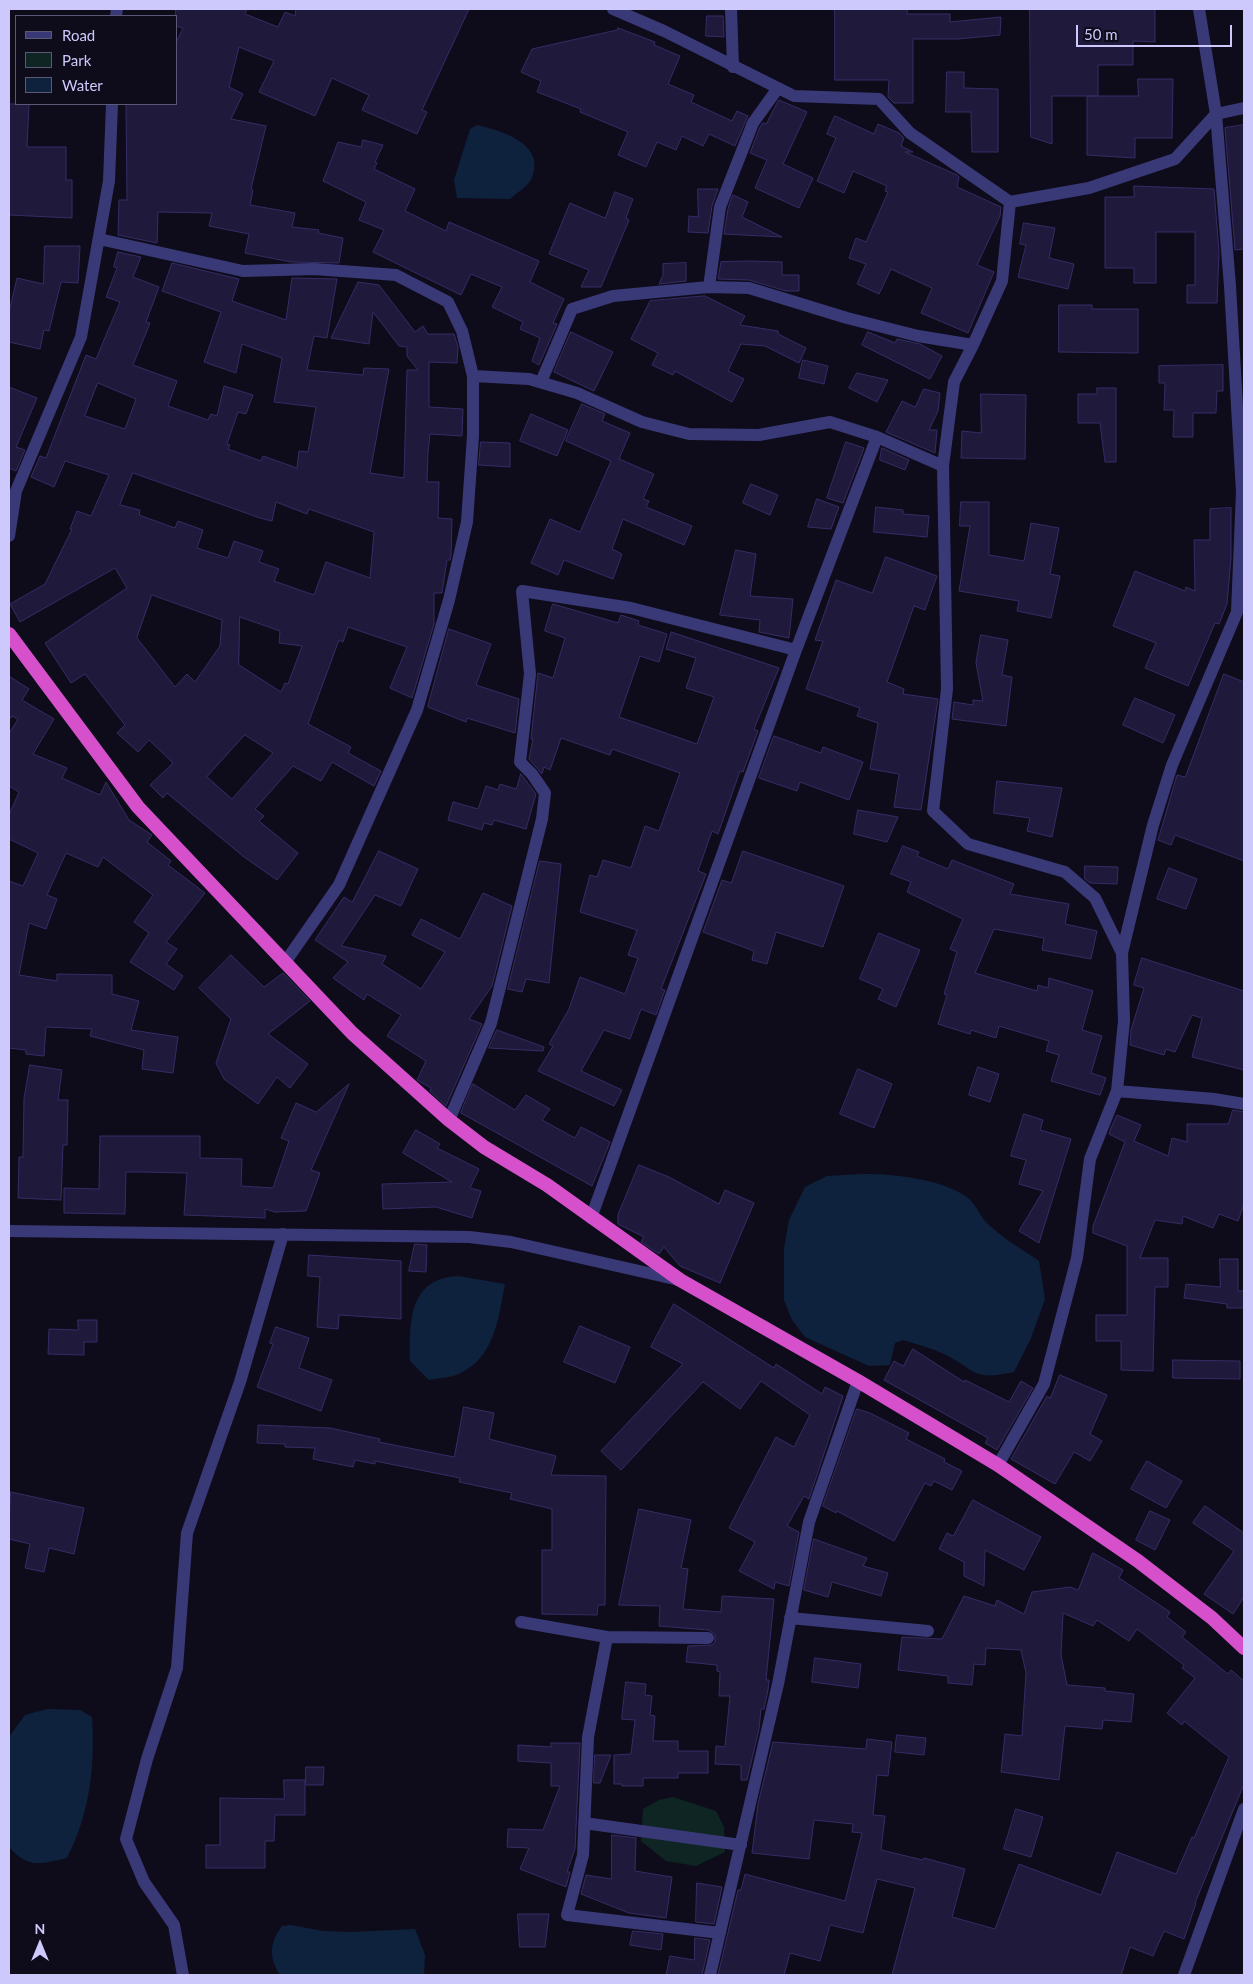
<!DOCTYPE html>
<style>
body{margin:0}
#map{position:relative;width:1253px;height:1984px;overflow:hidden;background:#0e0c1b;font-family:Lato,sans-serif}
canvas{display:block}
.frame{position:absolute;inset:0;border:10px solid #cdc9fc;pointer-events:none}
.legend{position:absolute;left:15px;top:15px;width:162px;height:90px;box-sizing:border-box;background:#0e0c1b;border:1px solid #5a5875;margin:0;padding:6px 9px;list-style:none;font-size:15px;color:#cdc9fc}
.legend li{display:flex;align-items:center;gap:10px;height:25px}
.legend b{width:25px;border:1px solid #5a5875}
.north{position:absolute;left:15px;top:1919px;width:50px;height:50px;-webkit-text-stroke:4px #0e0c1b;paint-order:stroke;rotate:0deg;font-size:14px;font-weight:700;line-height:20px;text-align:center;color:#cdc9fc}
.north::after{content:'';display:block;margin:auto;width:18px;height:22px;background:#cdc9fc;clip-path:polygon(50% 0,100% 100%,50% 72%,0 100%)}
.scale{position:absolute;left:1076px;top:25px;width:156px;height:22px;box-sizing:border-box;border:2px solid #cdc9fc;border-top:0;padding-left:6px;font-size:15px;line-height:18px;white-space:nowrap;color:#cdc9fc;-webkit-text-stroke:4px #0e0c1b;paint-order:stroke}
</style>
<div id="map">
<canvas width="1253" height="1984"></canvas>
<div class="frame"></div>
<ul class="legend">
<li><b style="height:6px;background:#3a3978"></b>Road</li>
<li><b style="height:14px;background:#0f2523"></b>Park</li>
<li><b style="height:14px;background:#0e223e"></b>Water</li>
</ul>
<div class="north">N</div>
<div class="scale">50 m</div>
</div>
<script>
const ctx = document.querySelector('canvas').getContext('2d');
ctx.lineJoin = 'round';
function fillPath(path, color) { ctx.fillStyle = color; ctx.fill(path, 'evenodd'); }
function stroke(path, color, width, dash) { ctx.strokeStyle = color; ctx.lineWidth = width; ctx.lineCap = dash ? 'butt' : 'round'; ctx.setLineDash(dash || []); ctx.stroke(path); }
fillPath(new Path2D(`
 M673,1797L716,1811L724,1827L725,1852L696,1866L666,1861L641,1841L643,1809L659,1800Z`), '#0f2523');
fillPath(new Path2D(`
 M477,125C502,131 548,144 531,180C527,187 516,193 510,199L457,198L454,180L470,129Z
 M863,1174C894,1174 943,1179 968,1198C977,1205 980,1218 989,1225C1004,1239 1023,1250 1039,1261L1045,1299L1031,1338L1014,1372C972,1381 978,1371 944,1354C931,1348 916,1344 903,1340L895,1343L890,1365L869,1366L805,1337L792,1320L784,1300V1248L789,1220L805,1187L827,1176Z
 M458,1276L505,1284C498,1319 495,1357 459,1374C450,1378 438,1378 429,1380L410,1361C410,1322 408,1279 458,1276Z
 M47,1709L80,1710L92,1717C95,1767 90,1813 67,1858C40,1864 29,1869 9,1847V1737L25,1715Z
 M291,1925L323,1931L352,1932L415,1929L425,1955L424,1975H280C269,1958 269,1943 282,1926Z`), '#0e223e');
const building = new Path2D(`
 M176,9H247L245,14L278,27L285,12L295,16L296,9H469L422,110L427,112L417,134L362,110L369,95L332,78L315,116L259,92L274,61L239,47L229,87L243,94L231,119L266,126L251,189L253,190L250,205L295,213L292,227L319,230L318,233L343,238L339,263L291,262L245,253L249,234L209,226L212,213L158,212L157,243L118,235L119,200H127L126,104H176V43L183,28L176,26Z
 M835,9H907V14H950V22L1001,17L1000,35L958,39H913V103H894L888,97L889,80H835Z
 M1030,9H1155V42L1133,41V65H1098V96H1052V144L1031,137Z
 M707,16H723L724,37L706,36Z
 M618,28L655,42L654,45L680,56L668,84L694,95L691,102L732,121L737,111L748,116L735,146L709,134L703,146L682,136L676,150L657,142L646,167L618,155L628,132L580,112L581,109L537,92L541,81L521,72L532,49L617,30Z
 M947,72H964V88L998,89V152H972L971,112H946Z
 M1138,79H1173L1172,138H1135V158L1087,155V96H1138Z
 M779,100L807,112L783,164L813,178L799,208L755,188L767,160L750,153L760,127L763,123L766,124Z
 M9,104H29L27,147H66V180H72V218L9,215Z
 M835,116L874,134L878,124L899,133L904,138L901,146L913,152H905L957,175L959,177L957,187L1001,207L1000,216L977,265L994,272L968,333L921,313L932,288L891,269L879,294L857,284L866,264L849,258L856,238L866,242L888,192L885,191L887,186L853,171L844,193L817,181L836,138L827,134Z
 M1244,125V249L1235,250L1225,128Z
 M363,140L383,145L375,162L377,163L374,169L415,189L405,211L446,231L449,222L539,261L530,282L564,299L553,323L557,324L539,365L532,361L540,338L520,329L523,322L492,307L502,287L471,274L461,295L373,252L384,230L359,220L366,202L323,181L338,142L361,147Z
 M1134,186L1214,189L1219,252L1217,303H1187V285H1195V232H1156V283H1134V268H1105V197H1134Z
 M698,189H718L712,206L708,233L688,232L689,216L698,217Z
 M615,192L633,199L626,218L629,220L601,287H581L589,270L549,254L570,203L605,218Z
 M733,195L748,202L742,217L782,237L724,234L728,209Z
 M1024,223L1055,228L1049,258L1074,264L1068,289L1018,277L1026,245L1020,244Z
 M45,246H80L78,283L61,282L49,331L44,330L40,349L9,342V312L17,278L43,284Z
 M118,252L141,257L133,277L159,287L146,322L150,323L133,365L177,381L168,406L208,420L211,414L217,416L224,386L253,395L246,414L238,412L227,444L230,445L228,449L261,461L263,456L297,468L299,451L308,452L316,407L274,402L282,358L242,344L236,373L204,362L221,312L162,291L172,263L239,279L232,301L286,320L292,278L337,279L327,338L314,336L307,370L363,375L364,368L389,369L370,473L404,478L407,370H418L407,356V347L399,346L373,312L369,344L331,338L358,282L379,285L415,332L423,326L428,334H454L458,347L457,363L429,362V407L463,409L462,436L430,434L428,452L427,482H439L438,518L452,519L451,556L450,560H447L442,593H434V624L412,698L390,688L407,647L348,627L343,642L339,640L308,724L351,747L348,753L381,771L374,786L332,762L321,781L293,766L255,809L264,816L259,821L298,853L277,880L244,857L167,793L163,798L150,785L173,763L149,740L138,752L117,733L125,725L85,674L71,683L45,643L127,588L115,568L20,622L10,604L45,584L72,529H70L77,511L91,516L109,475L65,461L54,487L31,477L40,456L46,458L86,355L96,359L120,302L106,297L117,268L114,267ZM98,383L136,399L125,429L85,416ZM133,473L260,518L272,521L276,502L307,514L309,509L374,532L370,578L326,562L314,595L274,581L279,569L259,562L263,551L234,541L228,558L197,548L203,530L178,521L175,528L139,515L140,510L120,505ZM152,595L222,620L220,646L195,682L187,674L175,687L137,638ZM240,617L280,631L279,643L302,646L288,684L285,683L281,692L239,665ZM245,735L273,753L232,799L207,777Z
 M750,261L782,262V275H799V291H786L749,280L718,279L721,262Z
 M686,263V281L659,284L663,275V264Z
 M705,296L745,316L740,325L778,331V334L806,348L799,363L765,346L741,344L728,371L744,379L732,402L675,371L673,375L652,365L658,353L631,339L650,301Z
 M1059,305H1092V309H1138V353L1059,352Z
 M571,332L613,352L594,391L554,372Z
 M868,332L895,343L897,339L920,344L942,356L930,379L862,345Z
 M803,360L828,366L824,384L799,378Z
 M1223,365V391H1217L1216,413H1193V437H1173L1174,410H1164L1165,383H1159V366Z
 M857,373L888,380L877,402L849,388Z
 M9,387L37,398L16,447L25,450L16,471L9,468Z
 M1097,388H1116V462H1105L1100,423H1078V394H1097Z
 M924,389L940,393L938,411L929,430H937L935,453L886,432L902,401L915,407Z
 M981,394L1026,395L1025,459L961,458L962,431L981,433Z
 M582,404L605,414L602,421L630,433L619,459L654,474L643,499L649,501L646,507L692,526L684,545L623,519L612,549L622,554L613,579L564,560L558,575L531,563L550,519L580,532L611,461L566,441Z
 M531,414L568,430L557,456L520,441Z
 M481,442L510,443V467L479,465Z
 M846,442L864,448L843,503L827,498Z
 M882,448L909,460L905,470L880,460Z
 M751,484L778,495L770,515L743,503Z
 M817,499L839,507L831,529L808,527Z
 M961,502H989V555L1024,561L1031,523L1059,528L1050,574L1060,576L1051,618L1017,611L1019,601L959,591L970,526H960Z
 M876,507L903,510V514L929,516L927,537L874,532Z
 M1231,508V558L1227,604L1219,624L1215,623L1188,686L1145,668L1156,643L1113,626L1135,571L1185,591L1186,587L1195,591L1194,540H1210V509Z
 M736,550L756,554L750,596L793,599L789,638L759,632L760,620L720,615Z
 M886,557L937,576L925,610L914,606L887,682L904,689L903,694L938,699L921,810L894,807L899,774L870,769L878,723L857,716L860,708L806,689L823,641L815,640L836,580L872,593Z
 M553,604L618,623L621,615L639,621L638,625L667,634L659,662L640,656L619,717L697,744L714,697L686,688L696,658L666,649L671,632L779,668L754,729L758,731L743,772L740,771L718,834L712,831L698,871L706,874L661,989L665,990L656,1015L641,1009L630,1039L604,1030L581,1071L622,1090L614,1106L538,1071L553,1046L549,1044L569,1009L580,977L625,994L638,958L628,955L637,930L580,912L590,875L597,877L603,860L631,868L645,826L659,831L680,773L612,749L610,755L561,738L550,770L544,767L542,774L529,759L533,739H531L538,673L553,678L565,638L545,631Z
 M449,629L491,644L476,685L519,699L515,733L467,718L466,722L428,707Z
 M981,635L1008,640L1002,675L1012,677L1006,726L952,719L954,702L973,705V700L983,701L976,663Z
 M1224,674L1244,682V861L1175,835L1171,845L1158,840L1177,775L1185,777Z
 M9,676L29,689L22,700L54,719L33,754L67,768L62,778L100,795L106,782L129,820L152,835L147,842L171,861L168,865L205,893L166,942L177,949L166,964L183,976L174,990L130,962L149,933L134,922L153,895L103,857L98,867L66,853L47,895L57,899L46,929L29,923L19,975L57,981V974L112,975V994L139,1001L131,1030L178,1037L173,1073L142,1069L144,1050L90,1036L92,1029L46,1027L44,1056L26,1054V1050L9,1048V881L23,886L38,853L9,839V815L19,792L9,786V734L18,719L12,716L9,720Z
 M1135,698L1175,715L1163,743L1123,725Z
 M774,736L821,753L823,747L863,762L849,800L800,782L797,791L759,778Z
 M521,774L536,794L526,829L494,820L492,825L484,823L482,830L448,820L453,802L478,809L486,786L498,790L500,784L516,789Z
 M997,781L1062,788L1052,837L1027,831L1030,818L994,813Z
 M858,810L898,817L887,842L854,834Z
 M903,846L919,852L917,856L948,869L952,860L1014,884L1010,894L1069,904L1065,924L1097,931L1091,959L1042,950L1044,938L994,929L975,973L1037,991L1038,985L1048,988L1049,978L1093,991L1082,1030L1102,1036L1091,1073L1106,1078L1100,1095L1051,1081L1059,1055L1046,1051L1049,1041L999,1026L996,1038L971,1030L970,1034L938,1024L947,995L944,994L957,952L950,949L963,919L907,892L911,882L891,874Z
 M379,851L418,869L401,906L375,895L341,946L386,956L382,964L421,989L445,952L412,935L421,919L460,939L483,893L512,906L492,986L469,1019L482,1024L446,1106L430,1091L431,1088L417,1080L426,1061L387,1036L401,1015L367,994L364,1000L333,978L348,962L315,940L344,897L352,902Z
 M743,851L844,886L823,947L776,932L767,964L752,960L754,951L703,932L722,880L731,883Z
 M540,861L561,864L549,983L526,979L522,992L508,989Z
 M1085,866L1118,867L1117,884L1090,883L1085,879Z
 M1169,868L1197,879L1186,909L1157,899Z
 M879,933L920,950L896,1007L878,999L883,989L860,979Z
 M231,955L264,987L283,973L310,1001L268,1034L308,1064L290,1088L277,1077L258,1104L224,1079L216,1063L231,1019L199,988Z
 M1142,958L1244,991V1070L1192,1057L1202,1018L1192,1015L1175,1052L1166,1049L1164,1055L1130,1045L1131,1030L1144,988L1134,985Z
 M497,1030L544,1047L543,1051L489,1048Z
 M30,1065L62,1070L58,1100H68L67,1145H63L61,1200L18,1198L19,1157H23L24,1099Z
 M978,1067L999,1074L990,1102L969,1095Z
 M858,1069L892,1084L874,1128L840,1114Z
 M349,1084L311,1170L320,1173L306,1211L275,1212L265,1209V1218L184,1215L187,1173L142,1172H126L125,1214L64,1213V1188L99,1189L100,1136H200V1158L242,1159L241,1186L273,1188L289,1141L281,1138L296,1103L316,1112Z
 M473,1084L515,1110L526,1095L550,1109L542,1120L575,1138L581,1127L610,1142L592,1186L461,1113Z
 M1233,1110L1244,1112V1204L1238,1221L1219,1214L1213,1228L1183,1216L1182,1224L1155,1220L1140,1258H1168V1287H1155L1153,1371L1121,1370V1341H1096V1315H1127V1246L1093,1233V1226L1125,1142L1109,1134L1111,1128L1117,1115L1141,1125L1134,1141L1168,1156L1172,1138L1187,1142V1124H1228Z
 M1024,1114L1043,1120L1040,1130L1071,1139L1039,1243L1019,1231L1043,1191L1019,1184L1026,1160L1011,1156Z
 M416,1130L440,1144L437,1148L479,1169L470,1188L481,1191L472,1218L436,1207L383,1209L382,1184L452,1182L403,1153Z
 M639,1165L669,1177L719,1204L725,1190L754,1203L720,1283L680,1266L664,1247L659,1254L641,1242L644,1237L618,1224V1215Z
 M415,1244L427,1245L426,1272L409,1271Z
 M309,1255L401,1261V1319L339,1315L338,1329L317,1327L320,1277L308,1276Z
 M1220,1259H1238V1291H1244V1308H1227V1304L1184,1298L1186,1284L1220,1287Z
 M674,1304L774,1368L776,1364L822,1394L825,1387L843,1396L809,1499L804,1496L787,1526L799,1532L789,1586L775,1582L774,1589L739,1571L755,1542L729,1528L776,1437L794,1447L810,1415L761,1381L740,1409L703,1382L621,1470L601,1451L683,1364L651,1347Z
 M78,1320H97V1342H84V1355L48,1354L49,1329L78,1330Z
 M580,1326L630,1347L615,1383L564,1362Z
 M276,1327L309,1338L299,1368L332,1380L321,1411L257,1387L273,1344L270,1343Z
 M913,1349L964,1382L965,1380L1009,1402L1021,1381L1033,1388L997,1450L985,1443L988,1438L884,1380L894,1361L903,1366Z
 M1173,1360L1240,1361V1379L1173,1378Z
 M1060,1375L1107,1395L1090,1434L1102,1441L1090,1461L1074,1452L1055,1484L1011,1459L1047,1396L1050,1398Z
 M464,1407L494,1413L489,1439L556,1456L551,1475L606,1476L605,1605H598L597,1615L542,1614V1550H552V1509L510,1499L512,1493L459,1482L460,1478L375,1461V1464L355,1460L353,1467L313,1459L315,1448L285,1447V1444L257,1443L258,1425L330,1428L380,1439L379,1442L454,1457Z
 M857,1409L870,1413L909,1433L906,1439L945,1459L944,1462L962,1471L952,1490L934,1481L931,1486L925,1483L894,1541L837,1511L836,1513L823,1506Z
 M1147,1461L1182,1481L1166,1508L1131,1489Z
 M11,1492L84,1508L74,1554L49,1548L44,1572L25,1568L30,1544L9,1539Z
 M973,1500L1041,1537L1024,1570L985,1550L984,1586L964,1576V1562L939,1549L947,1533L953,1536Z
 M1205,1506L1244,1533V1597L1233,1614L1204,1594L1234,1551L1193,1523Z
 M639,1509L691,1520L681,1568L688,1569L683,1609L721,1612L722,1596L774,1599L766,1680H769L768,1690L764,1709H761L759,1729L747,1780H741V1765L715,1764L716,1746L725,1747L730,1696H719L720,1672L717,1671V1665L686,1662L688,1646L712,1645L715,1642V1634L708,1630L659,1626L660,1606L619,1605Z
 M1150,1511L1170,1520L1155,1550L1136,1540Z
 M814,1539L867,1558L863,1566L888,1573L881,1596L832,1582L828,1597L804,1590Z
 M1093,1553L1123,1570L1119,1578L1170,1612L1167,1617L1186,1632L1182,1637L1228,1674L1231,1670L1244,1681V1784L1195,1903H1196L1184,1939L1164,1931L1153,1956L1130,1947L1121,1975H892L915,1888L877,1879L863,1933L830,1925L820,1961L790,1953L784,1975H718L738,1890H741L745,1874L845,1901L862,1833L852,1832L853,1824L814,1820L809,1859L752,1853L758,1804L773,1742L866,1749L867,1739L892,1742L888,1776L877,1775L873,1815L885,1816L881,1850L923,1860L924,1858L965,1869L952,1917L995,1929L1019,1864L1101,1895L1117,1852L1176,1874L1192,1837L1194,1838L1229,1757L1184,1721L1182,1725L1167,1713L1195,1678L1182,1668L1184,1665L1137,1629L1129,1641L1097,1620L1093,1626L1063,1613L1061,1655L1067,1685L1105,1688V1691L1134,1694L1131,1722L1103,1720L1102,1729L1065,1726L1059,1780L1001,1772L1005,1734L1022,1736L1026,1673L1021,1650L986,1648L985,1665L974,1664L972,1685L948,1683V1676L898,1670L902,1637L942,1639L964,1596L995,1606L997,1600L1024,1614L1032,1592L1070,1587L1078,1590Z
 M815,1658L861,1664L858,1688L812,1682Z
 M626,1682L646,1684L645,1695L652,1696L650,1715L655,1716L653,1741H678V1751H708V1773H678V1778H643V1786H622V1784H614V1755L631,1754L635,1720L622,1719Z
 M897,1735L926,1738L924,1755L895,1752Z
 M551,1743H580L575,1849L567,1872H570L566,1887L520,1869L529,1848L507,1847L508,1829L543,1830L560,1786H551V1763L518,1761V1745L551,1747Z
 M595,1755H611L600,1783H594Z
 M306,1767H324L323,1785H306Z
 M284,1780H305V1815H275L274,1841H265V1868H206V1845H220V1798L284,1799Z
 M1016,1809L1043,1817L1031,1857L1004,1849Z
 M612,1835L636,1838L635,1871L672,1877L666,1918L629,1913L581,1894L586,1875L611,1879Z
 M697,1883L722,1887L714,1924L696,1922Z
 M518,1914H549L545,1947H520Z
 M633,1931L663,1934L661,1950L630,1945Z
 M695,1938L710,1940L702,1975H666L670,1956L694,1960Z`);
fillPath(building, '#1f193b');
stroke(building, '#362c66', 1);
stroke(new Path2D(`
 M613,9L664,31L794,96L879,99L910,133L1010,202
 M731,9L733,67
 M116,16L117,9
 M99,239L243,271L314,269L396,275L448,302L462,331L473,376V436L467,522L449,600L417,710L339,885L286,961
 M709,287L720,207L753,123L778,88
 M473,376L529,379L577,393L642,422L689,434L759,435L830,422L877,437
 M541,382L572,309L613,296L709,287L749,288L847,318L918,336L973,345
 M9,536L16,491L81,337L109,181L112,104
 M1122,953L1153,825L1172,765L1237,612L1242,492L1230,286L1216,114L1199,9
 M1117,1091L1214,1099L1244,1104
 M449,1120L491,1023L542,819L545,793L532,774L520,762L530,674L522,591L631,608L796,650
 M591,1218L796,650L877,437L943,466
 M998,1465L1044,1384L1077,1258L1090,1159L1117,1091L1124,1021L1122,953L1095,898L1065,872L968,844L933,811L947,689L943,466L954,382L973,345L1002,281L1010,202L1089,188L1175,159L1216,114L1244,108
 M790,1618L928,1631
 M521,1622L607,1637L708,1638
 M607,1637L588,1737L583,1855L567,1915L720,1933
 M584,1823L741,1845
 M710,1975L778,1684L809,1522L858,1381
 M1184,1975L1244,1809`), '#3a3978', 12);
stroke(new Path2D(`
 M9,1231L469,1237L511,1242L679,1280
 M183,1975L174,1925L144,1882L126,1839L147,1759L177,1668L187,1533L240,1382L283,1234`), '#3a3978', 12);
stroke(new Path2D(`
 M9,634L138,807L352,1033L449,1120L484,1147L547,1185L680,1280L858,1381L998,1465L1138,1561L1212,1618L1244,1648`), '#d650cc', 14);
</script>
